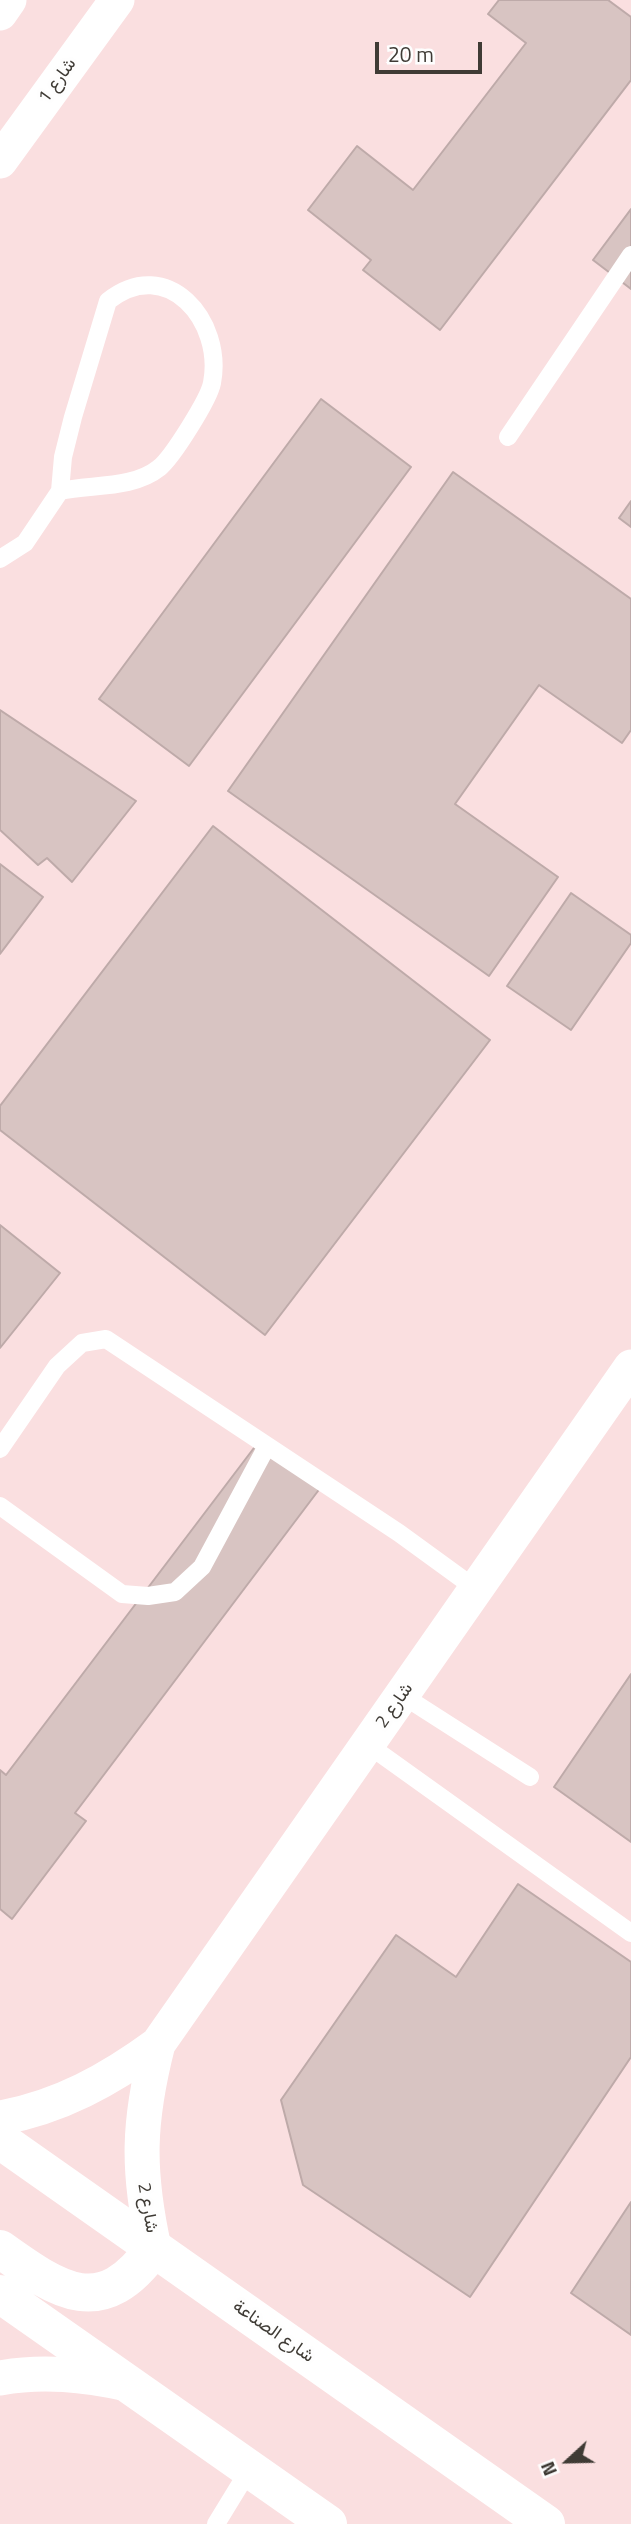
<!DOCTYPE html>
<meta charset="utf-8">
<style>
body{margin:0}
#map{position:relative;width:631px;height:2524px;overflow:hidden;background:#faefe0;font-family:"Titillium Web",sans-serif}
canvas{display:block}
.north{position:absolute;left:533px;top:2426px;width:70px;height:70px;-webkit-text-stroke:5px #fefefe;paint-order:stroke;rotate:248deg;font-size:19px;font-weight:700;line-height:28px;text-align:center;color:#3f3b35}
.north::after{content:'';display:block;margin:auto;width:24px;height:32px;background:#3f3b35;clip-path:polygon(50% 0,100% 100%,50% 72%,0 100%)}
.scale{position:absolute;left:375px;top:42px;width:107px;height:32px;box-sizing:border-box;border:4px solid #3f3b35;border-top:0;padding-left:9px;font-size:21px;line-height:24px;white-space:nowrap;color:#3f3b35;-webkit-text-stroke:5px #fefefe;paint-order:stroke}
</style>
<div id="map">
<canvas width="631" height="2524"></canvas>
<div class="north">N</div>
<div class="scale">20 m</div>
</div>
<script>
const ctx = document.querySelector('canvas').getContext('2d');
ctx.lineJoin = 'round';
function fillPath(path, color) { ctx.fillStyle = color; ctx.fill(path, 'evenodd'); }
function stroke(path, color, width, dash) { ctx.strokeStyle = color; ctx.lineWidth = width; ctx.lineCap = dash ? 'butt' : 'round'; ctx.setLineDash(dash || []); ctx.stroke(path); }
function label(font, color, halo, rows, align = 'center') {
  ctx.font = font + ' "Titillium Web",Vazirmatn,sans-serif'; ctx.lineWidth = 7; ctx.setLineDash([]); ctx.textBaseline = 'middle'; ctx.strokeStyle = halo; ctx.fillStyle = color; for (const [text, x, y, turn = 0] of rows) {
    ctx.save(); ctx.translate(x, y); ctx.rotate((+turn || 0) * Math.PI / 180); ctx.textAlign = isNaN(turn) ? turn : align; if (halo) ctx.strokeText(text, 0, 0); ctx.fillText(text, 0, 0); ctx.restore();
  }
}
fillPath(new Path2D(`
 M0,0H631V2524H0Z`), '#fadfe0');
const building = new Path2D(`
 M499,0H608L631,17V80L440,330L363,270L371,260L308,210L357,146L413,190L526,43L488,14Z
 M631,209V289L593,260Z
 M321,399L411,467L189,766L99,699Z
 M453,472L631,599V730L622,743L539,685L455,804L558,877L489,976L228,791Z
 M631,501V527L619,518Z
 M0,710L136,801L72,882L47,858L38,865L0,830Z
 M213,826L490,1040L265,1335L0,1130V1106Z
 M0,864L43,897L0,954Z
 M571,893L631,935V943L571,1030L507,986Z
 M0,1225L60,1273L0,1348Z
 M263,1436L324,1483L75,1813L86,1821L12,1919L0,1909V1770L6,1775Z
 M631,1674V1842L554,1787Z
 M518,1884L631,1962V2057L470,2297L303,2185L281,2100L396,1935L456,1977Z
 M631,2202V2335L571,2293Z`);
fillPath(building, '#d8c4c2');
stroke(building, '#beaaa9', 2);
stroke(new Path2D(`
 M508,437L631,255
 M0,559L25,543L60,491L63,457L73,417L108,301C167,254 224,321 212,383C209,399 172,458 159,468C133,489 91,484 60,491
 M0,1449L57,1366L82,1343L106,1339L399,1533L476,1589
 M0,1506L122,1594L148,1596L175,1592L202,1567L267,1446
 M402,1695L530,1777
 M367,1744L631,1933
 M216,2524L249,2470`), '#fff', 18);
stroke(new Path2D(`
 M0,13L9,0
 M0,161L117,0
 M0,2118C60,2107 109,2080 158,2044L631,1367
 M154,2248C137,2170 138,2122 158,2044
 M0,2378C44,2370 84,2375 128,2384`), '#fff', 35);
stroke(new Path2D(`
 M0,2140L546,2524
 M0,2249C60,2292 102,2321 154,2248
 M0,2294L328,2524`), '#fff', 38);
label('18px', '#3f3b35', '#fefefe', [
 ["شارع 1",58,81,-54],
 ["شارع 2",395,1706,-55],
 ["شارع 2",147,2208,80],
 ["شارع الصناعة",273,2332,35]
]);
</script>
